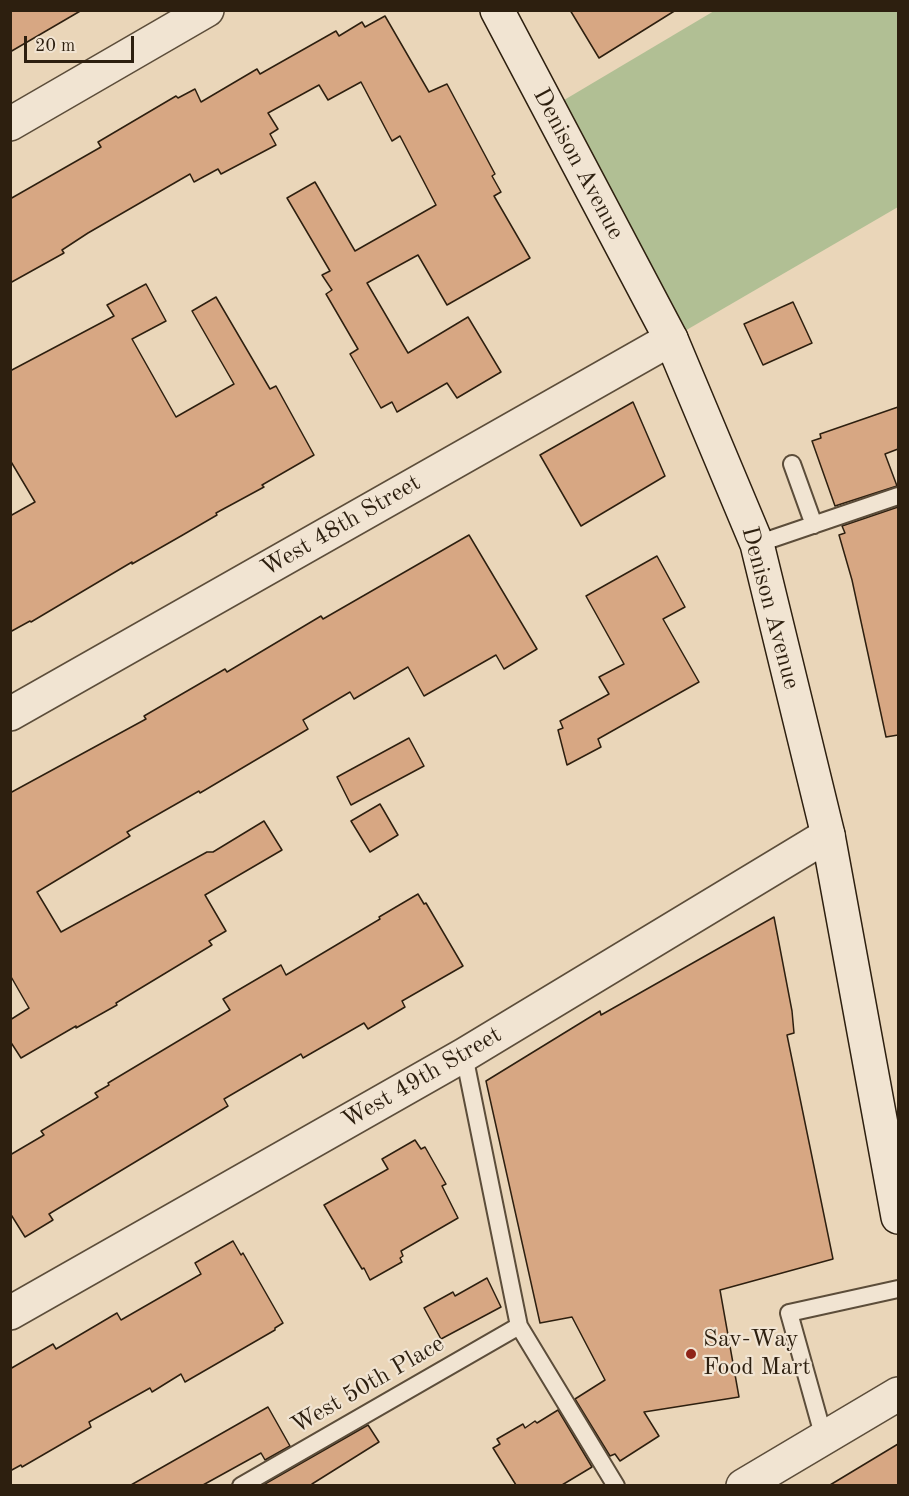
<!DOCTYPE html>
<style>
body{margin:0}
#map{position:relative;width:909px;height:1496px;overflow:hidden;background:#ead6b9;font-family:"Old Standard TT",serif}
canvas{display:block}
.frame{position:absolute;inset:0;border:12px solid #2d1f0f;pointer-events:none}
.scale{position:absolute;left:24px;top:36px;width:110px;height:27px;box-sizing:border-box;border:3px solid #2d1f0f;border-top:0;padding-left:8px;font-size:18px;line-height:21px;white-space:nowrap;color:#2d1f0f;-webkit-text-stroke:4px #f1e4d2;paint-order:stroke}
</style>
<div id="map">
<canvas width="909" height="1496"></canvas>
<div class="frame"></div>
<div class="scale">20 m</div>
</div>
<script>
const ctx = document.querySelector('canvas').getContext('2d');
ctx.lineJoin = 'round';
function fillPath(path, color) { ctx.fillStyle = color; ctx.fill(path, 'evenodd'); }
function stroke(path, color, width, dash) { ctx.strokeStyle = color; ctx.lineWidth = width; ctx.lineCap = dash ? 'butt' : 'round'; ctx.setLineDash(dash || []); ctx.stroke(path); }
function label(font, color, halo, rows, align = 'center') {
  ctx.font = font + ' "Old Standard TT",serif'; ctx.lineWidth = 4.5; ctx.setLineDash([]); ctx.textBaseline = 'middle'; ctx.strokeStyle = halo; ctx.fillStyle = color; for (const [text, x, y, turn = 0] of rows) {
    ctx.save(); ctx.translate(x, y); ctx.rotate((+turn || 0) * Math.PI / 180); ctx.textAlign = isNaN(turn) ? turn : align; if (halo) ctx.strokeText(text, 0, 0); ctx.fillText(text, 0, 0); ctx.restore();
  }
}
fillPath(new Path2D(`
 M714,11H898V207L671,339L549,109Z`), '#b1bf94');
const building = new Path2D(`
 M10,10H82L10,52Z
 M570,10H676L599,58Z
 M385,16L429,92L447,84L495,174L492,176L501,192L494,196L530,258L447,305L418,255L367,283L408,353L468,317L501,372L457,398L447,383L397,412L392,402L381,408L350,354L358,349L326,294L332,290L322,275L330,271L287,198L315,182L355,251L436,205L400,136L392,141L361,82L328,100L319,85L268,113L278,129L270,134L276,145L221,174L218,169L194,182L190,174L88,233L62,250L64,253L10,283V199L101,147L98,142L176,96L178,98L195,89L201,102L257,69L260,74L336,31L339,36L362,22L365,27Z
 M146,284L166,321L132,339L176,417L234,384L192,311L216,297L270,389L276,386L314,455L262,485L264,487L216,513L217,515L181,536L132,564V562L31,622L30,621L10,632V516L35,502L10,460V371L114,316L107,305Z
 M793,302L812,343L763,365L744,324Z
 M633,402L665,476L581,526L540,455Z
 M898,407V449L885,454L897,486L835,506L812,441L821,438L820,434Z
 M898,507V735L886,737L852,580L839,535L845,533L842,526Z
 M469,535L537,649L504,669L496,655L424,696L408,667L354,699L350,692L303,720L308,729L200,793L199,791L127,832L130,836L37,892L61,932L207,852H213L264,821L282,850L205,895L226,931L209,941L212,945L116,1003L117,1005L76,1028V1026L21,1058L10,1041V1020L29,1008L10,975V793L146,719L144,716L225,669L227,672L321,616L323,619Z
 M657,556L685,607L663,619L699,682L598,739L601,747L567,765L558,730L563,728L560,721L609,694L599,677L624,664L586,596Z
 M409,738L424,766L351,805L337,777Z
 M380,804L398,835L370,852L351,821Z
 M418,894L424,904L426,903L463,966L402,1001L405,1007L368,1029L364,1023L303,1058L301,1054L224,1099L228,1106L49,1214L53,1220L25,1237L10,1213V1155L44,1135L41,1131L98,1097L95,1093L109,1085L108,1083L230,1010L223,999L281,965L286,975L380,919L379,917Z
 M774,917L792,1011L794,1033L787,1035L833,1259L720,1290L739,1397L644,1412L659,1436L620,1461L615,1454L610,1456L575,1399L605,1380L572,1317L540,1323L486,1081L600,1011L601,1015Z
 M415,1140L421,1149L425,1147L446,1184L442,1186L458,1218L401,1251L403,1256L400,1258L402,1262L370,1280L364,1268L362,1269L324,1205L388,1169L382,1159Z
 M233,1241L241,1255L243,1253L283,1323L275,1328V1330L185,1382L181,1374L152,1392L150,1388L89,1422L91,1427L22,1467L21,1465L10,1471V1369L53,1344L56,1349L117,1313L121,1320L201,1274L195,1263Z
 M487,1278L501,1307L441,1339L424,1308L453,1292L455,1296Z
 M268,1407L290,1446L265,1460L261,1453L203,1485H131Z
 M558,1410L592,1467L562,1485H516L493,1448L500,1444L497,1439L523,1424L525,1428L535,1421L537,1423Z
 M368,1425L379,1442L312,1484L313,1485H263Z
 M898,1444V1485H830Z`);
fillPath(building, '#d7a783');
stroke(building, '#2d1f0f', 1.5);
const service = new Path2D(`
 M792,464L814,525
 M757,544L898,496
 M464,1055L519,1326L616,1486
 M824,1438L789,1313L898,1289
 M241,1486L519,1326`);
const minor = new Path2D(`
 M10,124L207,10
 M10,714L671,339
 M10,1313L464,1055L828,835
 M743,1486L898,1394`);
const secondary = new Path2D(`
 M497,10L671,339L757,544L828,835L898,1217`);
stroke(service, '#5c4d3a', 20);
stroke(minor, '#5c4d3a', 36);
stroke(secondary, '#2d1f0f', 36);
stroke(service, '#f1e4d2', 16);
stroke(minor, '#f1e4d2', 33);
stroke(secondary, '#f1e4d2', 33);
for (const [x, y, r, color] of [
 [691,1354,6,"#8f2418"]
]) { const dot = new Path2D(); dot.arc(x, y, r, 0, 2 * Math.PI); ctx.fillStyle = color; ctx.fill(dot); stroke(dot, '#f1e4d2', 2); }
label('24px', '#2d1f0f', '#f1e4d2', [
 ["Denison Avenue",578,164,62],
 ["West 48th Street",341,526,-30],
 ["Denison Avenue",770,608,75],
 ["West 49th Street",422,1078,-30],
 ["West 50th Place",368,1385,-30]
]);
label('24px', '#2d1f0f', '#f1e4d2', [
 ["Sav-Way",703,1340],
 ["Food Mart",703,1368]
], 'left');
</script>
